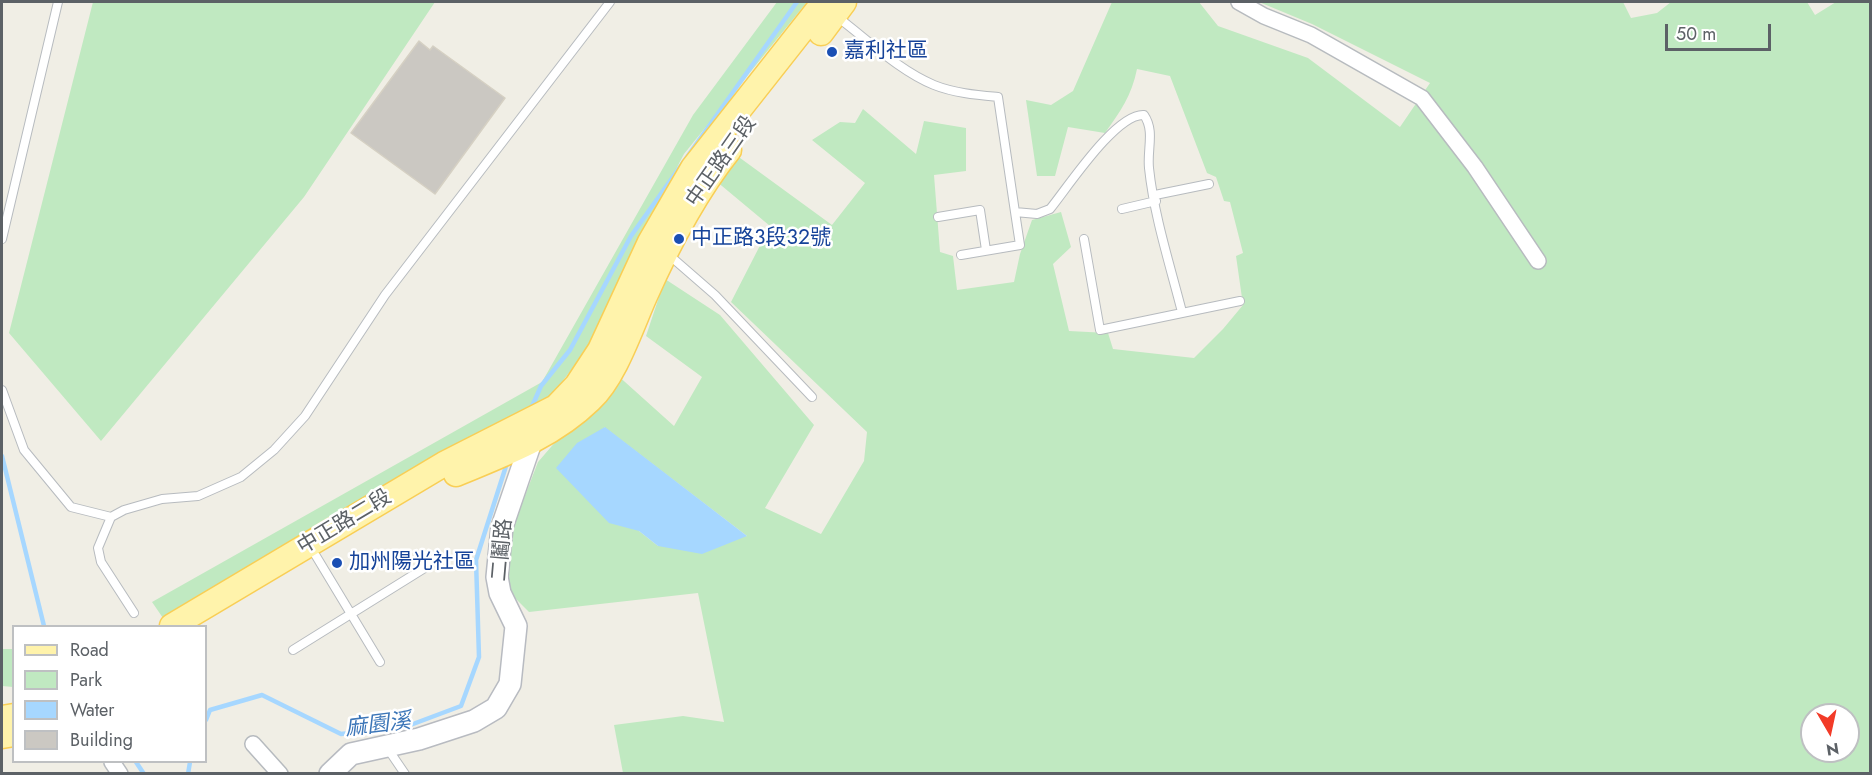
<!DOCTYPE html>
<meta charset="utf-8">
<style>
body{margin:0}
#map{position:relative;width:1872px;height:775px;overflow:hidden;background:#f0eee5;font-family:Jost,sans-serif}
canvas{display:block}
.frame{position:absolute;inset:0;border:3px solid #5c6166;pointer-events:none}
.legend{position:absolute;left:12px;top:625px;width:195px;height:138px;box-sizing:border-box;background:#fff;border:2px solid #bec0c2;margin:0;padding:8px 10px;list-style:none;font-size:18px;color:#5c6166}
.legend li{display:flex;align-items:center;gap:12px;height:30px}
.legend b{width:30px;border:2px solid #bec0c2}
.north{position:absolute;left:1800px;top:703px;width:60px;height:60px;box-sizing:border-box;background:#fff;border:2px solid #bec0c2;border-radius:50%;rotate:171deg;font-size:16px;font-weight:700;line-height:24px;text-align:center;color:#5c6166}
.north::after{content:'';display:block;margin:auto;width:21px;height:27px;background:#f23b28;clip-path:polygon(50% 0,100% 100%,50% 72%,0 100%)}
.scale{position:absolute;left:1665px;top:24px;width:106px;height:27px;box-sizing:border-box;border:3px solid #5c6166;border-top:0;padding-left:8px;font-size:18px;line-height:21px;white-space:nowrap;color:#5c6166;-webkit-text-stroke:4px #fff;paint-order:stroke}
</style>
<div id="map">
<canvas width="1872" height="775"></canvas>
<div class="frame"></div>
<ul class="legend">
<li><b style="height:8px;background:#fff3ab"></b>Road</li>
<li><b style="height:16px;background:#c0e9c1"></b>Park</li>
<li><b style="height:16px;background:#a6d7ff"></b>Water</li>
<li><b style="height:16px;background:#cbc8c2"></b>Building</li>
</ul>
<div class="north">N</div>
<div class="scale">50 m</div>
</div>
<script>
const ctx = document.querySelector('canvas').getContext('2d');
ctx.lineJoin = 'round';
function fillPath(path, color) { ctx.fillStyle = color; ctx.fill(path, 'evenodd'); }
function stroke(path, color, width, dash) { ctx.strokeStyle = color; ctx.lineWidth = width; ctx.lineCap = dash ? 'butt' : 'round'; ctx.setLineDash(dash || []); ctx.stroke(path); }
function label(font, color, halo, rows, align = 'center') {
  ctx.font = font + ' Jost,"Noto Sans TC",sans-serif'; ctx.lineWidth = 5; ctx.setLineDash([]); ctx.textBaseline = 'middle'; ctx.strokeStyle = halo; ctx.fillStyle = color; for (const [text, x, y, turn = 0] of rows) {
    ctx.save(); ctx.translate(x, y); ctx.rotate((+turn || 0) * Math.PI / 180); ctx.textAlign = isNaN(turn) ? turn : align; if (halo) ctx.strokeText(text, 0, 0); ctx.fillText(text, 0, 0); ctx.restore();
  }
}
fillPath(new Path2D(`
 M93,2H435L304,197L101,441L9,333Z
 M777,2H807L684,154L638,241L592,343L548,400L165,621L152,602L542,382L693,115Z
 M1112,2H1199L1218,26L1308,58L1400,127L1430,83L1312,24L1259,2H1623L1631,18L1657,13L1671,2H1807L1815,15L1836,2H1870V773H623L614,725L683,716L724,722L698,593L529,612L508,591L512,529L538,462L615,373L674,426L702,377L646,336L665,279L720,315L814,425L765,508L821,534L864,461L867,432L731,302L770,226L716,181L736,155L832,225L865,183L812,140L840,122L855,123L863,109L916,154L924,121L966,128V171L934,175L940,252L953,256L957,290L1014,282L1020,254L1032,220L1061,212L1071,247L1053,264L1069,331L1108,333L1113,349L1194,358L1223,329L1243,305L1236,256L1243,253L1230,202L1224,201L1216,177L1207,173L1170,76L1137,69C1132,95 1120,112 1105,133L1068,127L1055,176H1037L1026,100L1051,105L1073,91ZM604,427L747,536L658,546L639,531ZM1812,715H1848V751H1812Z
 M2,649H13V687L2,686Z`), '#c0e9c1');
fillPath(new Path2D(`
 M605,427L747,536L702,554L658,546L639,531L609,523L556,468L577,443Z`), '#a6d7ff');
stroke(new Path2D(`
 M530,411L541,386L570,350L631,236L797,2
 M2,456L44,626
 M206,720L210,710L262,695L341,734L405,727L461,706L479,657L476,560L507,463
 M136,762L144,774
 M188,774L190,762`), '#a6d7ff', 4.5);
const building = new Path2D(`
 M419,41L430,50L433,46L505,98L435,194L351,133Z`);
fillPath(building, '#cbc8c2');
stroke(building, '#d5d0c3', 1.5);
const lane = new Path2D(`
 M836,16C867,39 898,70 934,85C954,93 977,95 998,97L1015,212L1037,214L1050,209C1068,187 1116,113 1144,115C1155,131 1147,149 1149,168C1154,216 1170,265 1182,312
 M1155,195L1209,184
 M1122,209L1156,201
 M938,217L980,210L986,250
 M2,239L58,2
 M1084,239L1100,330L1240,301
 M669,255L715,295L812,397
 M961,255L1020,245L1015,212
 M2,390L24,450L71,507L111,517
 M316,556L380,662
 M134,613L101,562L98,548L111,517L124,510L162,499L198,496L241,477L274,450L305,416L385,295L610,2
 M293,650L431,564
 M388,749L405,774`);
const street = new Path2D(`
 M1239,2L1264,16L1311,35L1422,98L1475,167L1538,261
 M253,744L280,774
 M112,762L120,774`);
const secondary = new Path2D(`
 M330,774L351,754L419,739L474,721L496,708L510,684L516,626L500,593L497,577L502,527L531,442L525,431`);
const primary = new Path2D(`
 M821,33L844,2
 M456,474C504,454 552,437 590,400C615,377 631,327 645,296C668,244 694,194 729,150
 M172,626L444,464L556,407L577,385L600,350L650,242L693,168L824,2
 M2,718L14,716
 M2,736L14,734`);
stroke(lane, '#b7bbbf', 10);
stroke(street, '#b7bbbf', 18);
stroke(secondary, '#b8bbc1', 24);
stroke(primary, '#f9ce55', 27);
stroke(lane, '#fff', 8);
stroke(street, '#fff', 15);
stroke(secondary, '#fff', 21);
stroke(primary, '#fff3ab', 24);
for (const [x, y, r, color] of [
 [832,52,6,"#1a4fb4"],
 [679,239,6,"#1a4fb4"],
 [337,563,6,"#1a4fb4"]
]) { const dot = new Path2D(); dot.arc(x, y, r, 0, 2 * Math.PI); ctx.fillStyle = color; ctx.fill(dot); stroke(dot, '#fff', 2); }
label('21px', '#164399', '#fff', [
 ["嘉利社區",844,52],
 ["中正路3段32號",691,239],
 ["加州陽光社區",349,563]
], 'left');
label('21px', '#5c6166', '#fff', [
 ["中正路三段",722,162,-55],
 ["中正路二段",345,523,-31],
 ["二鬮路",503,550,-85]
]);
label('italic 22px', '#3c76b8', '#fff', [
 ["麻園溪",378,726,-7]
]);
</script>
